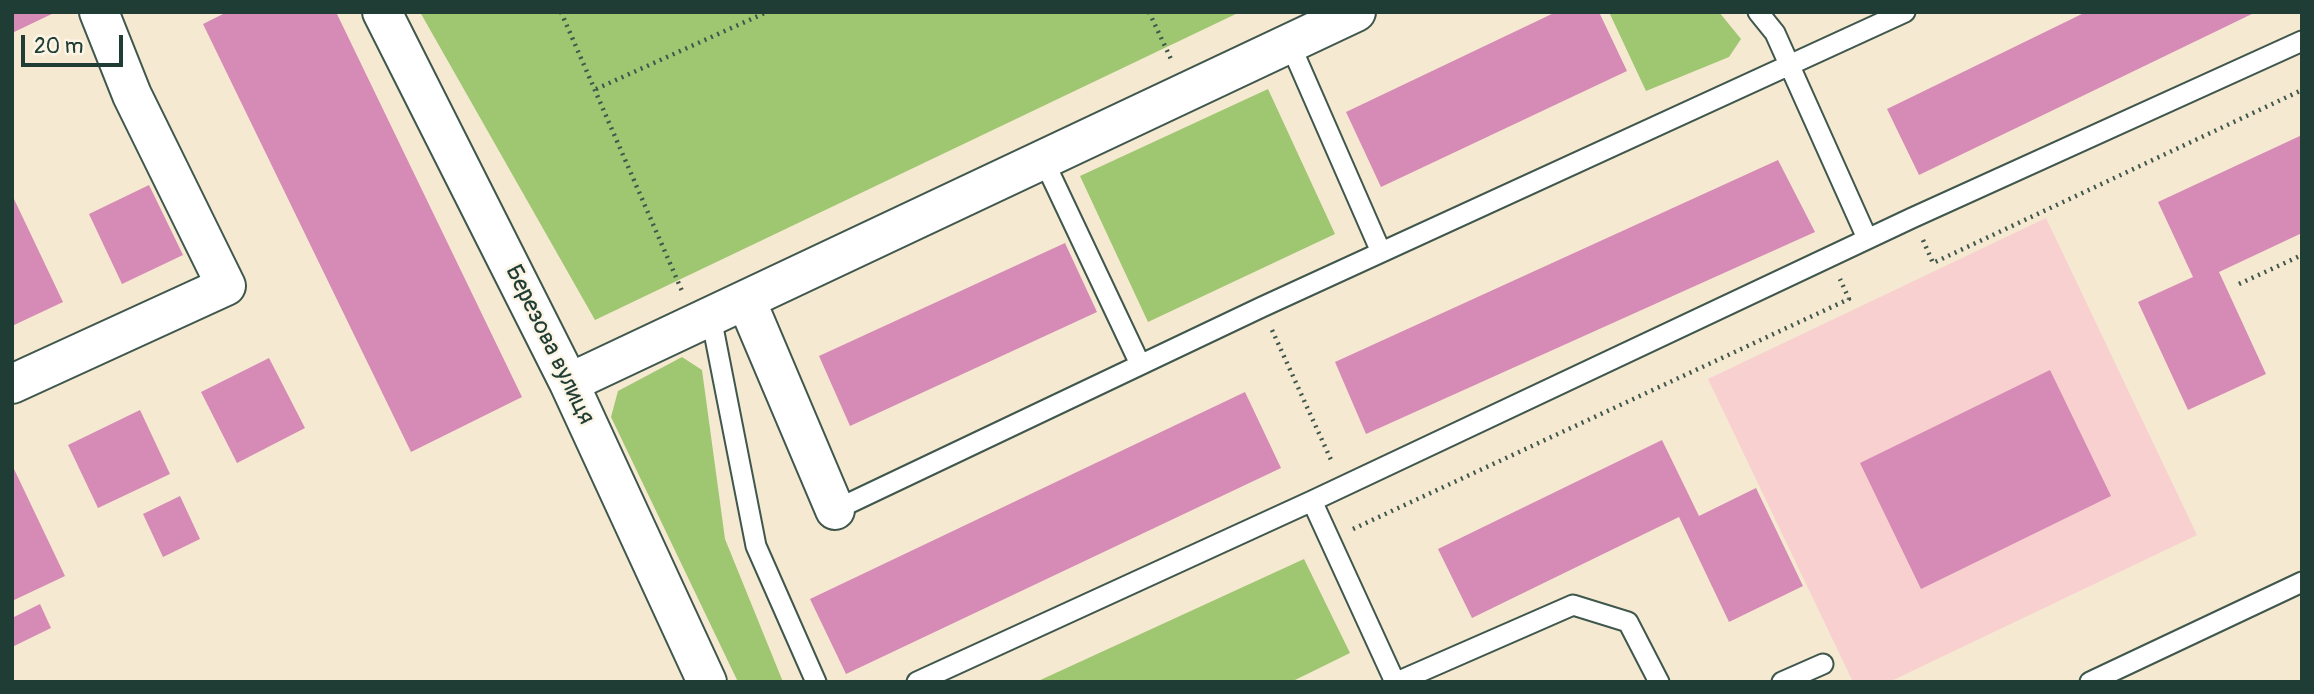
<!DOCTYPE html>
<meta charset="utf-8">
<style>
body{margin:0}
#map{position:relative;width:2314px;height:694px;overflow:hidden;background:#f6e9d1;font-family:Pangolin,sans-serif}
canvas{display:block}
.frame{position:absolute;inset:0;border:14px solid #1f3d34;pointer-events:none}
.scale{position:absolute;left:21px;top:35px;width:102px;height:32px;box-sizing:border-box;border:4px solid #1f3d34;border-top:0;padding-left:9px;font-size:21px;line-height:24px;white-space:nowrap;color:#1f3d34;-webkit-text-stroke:5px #fcf5e5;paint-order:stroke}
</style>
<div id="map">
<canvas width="2314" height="694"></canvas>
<div class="frame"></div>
<div class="scale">20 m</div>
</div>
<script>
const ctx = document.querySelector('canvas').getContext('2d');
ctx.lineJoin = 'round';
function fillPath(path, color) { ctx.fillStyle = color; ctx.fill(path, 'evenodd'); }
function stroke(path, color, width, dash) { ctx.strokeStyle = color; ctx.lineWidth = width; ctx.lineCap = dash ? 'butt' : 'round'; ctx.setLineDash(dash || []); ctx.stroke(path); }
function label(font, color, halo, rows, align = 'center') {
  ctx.font = font + ' Pangolin,sans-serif'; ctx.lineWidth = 5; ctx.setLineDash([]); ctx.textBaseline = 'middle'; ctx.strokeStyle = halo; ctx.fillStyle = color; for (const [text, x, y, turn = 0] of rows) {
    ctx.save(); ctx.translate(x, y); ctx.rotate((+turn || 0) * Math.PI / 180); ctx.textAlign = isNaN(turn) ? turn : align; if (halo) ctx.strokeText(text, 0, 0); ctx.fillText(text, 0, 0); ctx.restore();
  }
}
fillPath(new Path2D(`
 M2046,218L2197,535L1889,682H1853L1708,379Z`), '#f7d0cf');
fillPath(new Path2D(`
 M420,12H1240L595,320Z
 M1609,12H1719L1741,39L1729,57L1646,91Z
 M1268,89L1335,234L1148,322L1080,176Z
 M682,357L702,370L725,539L783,682H738L611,417L618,391Z
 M1304,559L1350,653L1291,682H1036Z`), '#9fc671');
fillPath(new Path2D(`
 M12,12H56L12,33Z
 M227,12H336L522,397L411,452L203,24Z
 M1556,12H1599L1627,71L1381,187L1346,112Z
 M2086,12H2256L1919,175L1887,109Z
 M2302,135V233L2219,272L2266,374L2188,410L2138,302L2193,277L2158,202Z
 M1778,160L1815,232L1366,434L1335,362Z
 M149,185L183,255L122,284L89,214Z
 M14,199L63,302L12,326V200Z
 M1065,243L1097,312L850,426L819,356Z
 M269,358L305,428L237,463L201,392Z
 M2050,370L2111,496L1921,589L1860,463Z
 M1245,392L1281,468L846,674L810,599Z
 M140,410L170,474L98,508L68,445Z
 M1662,440L1699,516L1756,488L1803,586L1729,622L1679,517L1472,618L1438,549Z
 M14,469L65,576L12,601V470Z
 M180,496L200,539L163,557L143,514Z
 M40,604L51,628L12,647V618Z`), '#d68ab6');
const lane = new Path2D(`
 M1758,12L1775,33L1867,238
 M1290,44L1381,252
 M1043,159L1140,364
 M711,317L756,546L816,682
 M1312,501L1395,682
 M835,510L1262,307L1905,12
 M917,682L1312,501L1912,218L2302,41
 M1397,682L1573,605L1628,622L1659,682
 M1782,682L1823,664
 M2090,682L2302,582`);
const street = new Path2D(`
 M382,12L569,383L707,682
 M746,300L835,510
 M569,383L1356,12
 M12,384L226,286L132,95L99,12`);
stroke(lane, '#3f574c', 23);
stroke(street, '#3f574c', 42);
stroke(new Path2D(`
 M561,12L682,291
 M1149,12L1171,59
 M596,89L767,12
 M1923,240L1933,263L2302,90
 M2239,284L2302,255
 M1272,330L1332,462
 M1353,529L1849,299L1840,279`), '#3f574c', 4.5, [2, 5]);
stroke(lane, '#fff', 19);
stroke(street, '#fff', 38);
label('24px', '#1f3d34', '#fcf5e5', [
 ["Березова вулиця",549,345,64]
]);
</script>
